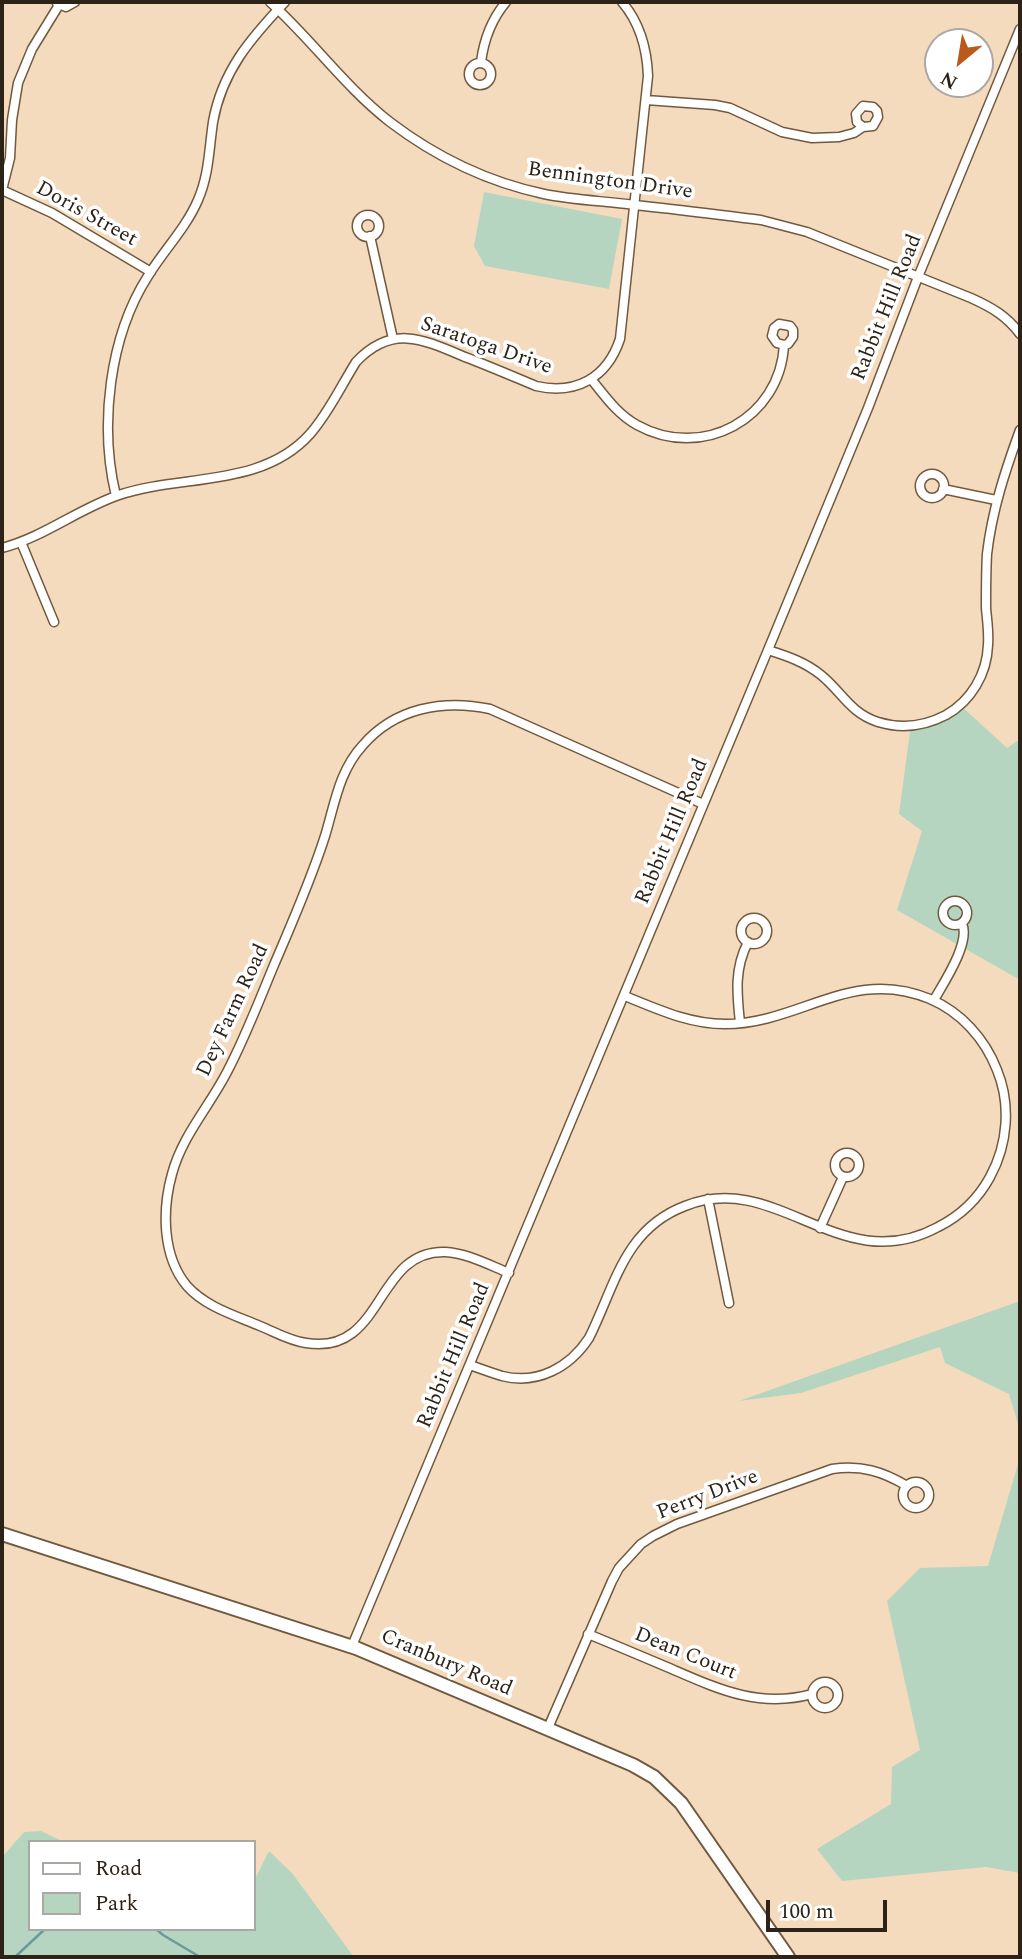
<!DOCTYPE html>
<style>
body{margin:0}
#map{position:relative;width:1022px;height:1959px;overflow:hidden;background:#f5dbbd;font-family:Spectral,serif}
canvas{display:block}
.frame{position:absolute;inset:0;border:4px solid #2c2217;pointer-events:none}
.legend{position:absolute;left:28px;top:1840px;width:228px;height:91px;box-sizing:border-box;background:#fff;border:2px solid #aba7a2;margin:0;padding:9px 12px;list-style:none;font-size:21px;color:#2c2217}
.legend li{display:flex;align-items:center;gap:14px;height:35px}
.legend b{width:35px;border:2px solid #aba7a2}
.north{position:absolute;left:924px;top:28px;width:70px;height:70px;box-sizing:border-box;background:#fff;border:2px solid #aba7a2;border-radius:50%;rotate:210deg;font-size:19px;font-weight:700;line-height:28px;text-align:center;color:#2c2217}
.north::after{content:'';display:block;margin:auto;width:24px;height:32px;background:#bb591c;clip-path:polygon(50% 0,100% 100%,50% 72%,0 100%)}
.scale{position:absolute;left:766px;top:1900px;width:121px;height:32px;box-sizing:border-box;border:4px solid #2c2217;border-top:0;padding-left:9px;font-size:21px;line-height:24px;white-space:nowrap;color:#2c2217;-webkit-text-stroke:5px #fff;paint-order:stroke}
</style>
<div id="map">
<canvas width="1022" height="1959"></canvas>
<div class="frame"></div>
<ul class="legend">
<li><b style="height:9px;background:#fff"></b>Road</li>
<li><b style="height:19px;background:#b5d5c1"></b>Park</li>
</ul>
<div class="north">N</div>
<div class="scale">100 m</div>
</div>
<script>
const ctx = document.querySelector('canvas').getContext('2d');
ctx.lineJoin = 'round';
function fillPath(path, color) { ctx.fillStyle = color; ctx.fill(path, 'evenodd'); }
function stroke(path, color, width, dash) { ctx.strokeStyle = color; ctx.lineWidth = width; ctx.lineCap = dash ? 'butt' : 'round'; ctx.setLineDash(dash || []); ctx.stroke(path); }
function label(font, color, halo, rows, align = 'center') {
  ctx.font = font + ' Spectral,serif'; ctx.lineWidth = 7; ctx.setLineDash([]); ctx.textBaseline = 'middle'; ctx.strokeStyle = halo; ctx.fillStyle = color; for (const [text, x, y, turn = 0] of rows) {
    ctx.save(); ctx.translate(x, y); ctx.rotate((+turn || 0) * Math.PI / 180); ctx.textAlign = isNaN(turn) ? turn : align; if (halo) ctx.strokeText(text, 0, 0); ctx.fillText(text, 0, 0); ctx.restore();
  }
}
fillPath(new Path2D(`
 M484,192L622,219L609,289L485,266L474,246Z
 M959,704L1007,748L1020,739V980L897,910L922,831L899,814L911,724Z
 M1020,1301V1431L1009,1394L945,1363L940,1347L801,1393L739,1401Z
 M1020,1457V1873L986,1867L842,1881L817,1849L891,1804L892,1767L920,1750L887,1601L920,1568L988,1566Z
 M41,1831L64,1842H30V1929H254V1881L269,1851L292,1873L354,1957H2V1857L24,1832Z`), '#b5d5c1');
stroke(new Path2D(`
 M156,1929L163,1935L200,1957
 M15,1957L45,1929`), '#6c999c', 2.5);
const street = new Path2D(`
 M270,2C312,40 345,87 390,122C436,157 488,182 544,194C573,200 604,201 634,205C676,209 719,215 761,220L807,232L971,298C991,307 1007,316 1020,334
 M57,3L66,7L75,2
 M481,62C484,39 491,20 506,2
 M469 74a11 11 0 1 1 22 0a11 11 0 1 1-22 0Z
 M646,100L715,105L730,108L782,132L812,138L839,137L854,133L863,127L873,126L878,117L877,111L873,107L863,106L856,114L857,122L863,127
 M2,190L10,158L12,120L18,83L32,49L59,5
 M2,190L52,213L151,272
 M357 226a11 11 0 1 1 22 0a11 11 0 1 1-22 0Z
 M370,236L393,339
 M591,379C605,396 617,414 637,425C702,461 780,419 784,345L788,344L793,337V330L790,326L779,324L774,328L772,336L777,343L784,345
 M920 486a12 12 0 1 1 24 0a12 12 0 1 1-24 0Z
 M943,489L996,500
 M116,496C99,426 109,337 148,276C164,250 186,228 198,200C209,175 209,149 213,122C222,71 251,38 285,2
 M21,542L54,622
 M2,548C44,537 78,509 119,495C181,474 262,488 310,434C328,414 341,386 356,362C392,324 423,339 465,357C489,366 512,376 536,386C576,395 607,378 620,339L648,76C647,49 640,23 622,2
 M768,650C787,656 805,662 821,675C842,692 850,713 878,722C901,729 925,726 946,715C971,701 987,674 988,645C989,632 987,620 986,608C986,590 986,572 987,554C992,511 1005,471 1020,430
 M943 913a12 12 0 1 1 24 0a12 12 0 1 1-24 0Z
 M741 931a13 13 0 1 1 26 0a13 13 0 1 1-26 0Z
 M934,1000C943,984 971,942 962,924
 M740,1023C737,994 734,969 748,942
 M835 1165a12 12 0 1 1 24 0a12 12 0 1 1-24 0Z
 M708,1199L729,1303
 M820,1228L843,1177
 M509,1273C489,1265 467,1253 445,1252C374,1250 385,1356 306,1343C290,1341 275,1332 260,1326C234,1315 206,1307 187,1286C162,1256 162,1210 172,1174C182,1136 209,1107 227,1072C245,1038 259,1001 274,965C292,923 311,880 325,836C335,803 339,771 363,745C395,708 443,699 490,709L703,804
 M470,1365C481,1369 492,1373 502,1376C538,1385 570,1367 589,1338C615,1286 624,1229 685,1206C778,1169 840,1280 938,1227C960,1216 978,1199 990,1177C1008,1144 1011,1104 997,1070C985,1039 961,1012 930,999C852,966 800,1024 725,1024C689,1024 657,1009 625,996
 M903 1495a13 13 0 1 1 26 0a13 13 0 1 1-26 0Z
 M588,1634C615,1645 641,1656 667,1667C716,1688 758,1709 812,1694
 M352,1646L768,650L868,408L918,277L1020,29
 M812 1695a13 13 0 1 1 26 0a13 13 0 1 1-26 0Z
 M548,1728L612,1581L619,1568L641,1544L653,1536L677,1524L832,1469C861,1465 882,1471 907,1486`);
const secondary = new Path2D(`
 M2,1534L356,1648L633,1765L654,1777L681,1803L788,1957`);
stroke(street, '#70593f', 11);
stroke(secondary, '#70593f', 16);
stroke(street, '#fff', 8);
stroke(secondary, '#fff', 12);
label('21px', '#2c2217', '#fff', [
 ["Bennington Drive",610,182,8],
 ["Doris Street",86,215,29],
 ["Rabbit Hill Road",888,308,-68],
 ["Saratoga Drive",486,347,19],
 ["Rabbit Hill Road",673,832,-67],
 ["Dey Farm Road",234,1011,-65],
 ["Rabbit Hill Road",455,1356,-67],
 ["Perry Drive",708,1496,-21],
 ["Dean Court",685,1655,22],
 ["Cranbury Road",446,1664,23]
]);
</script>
